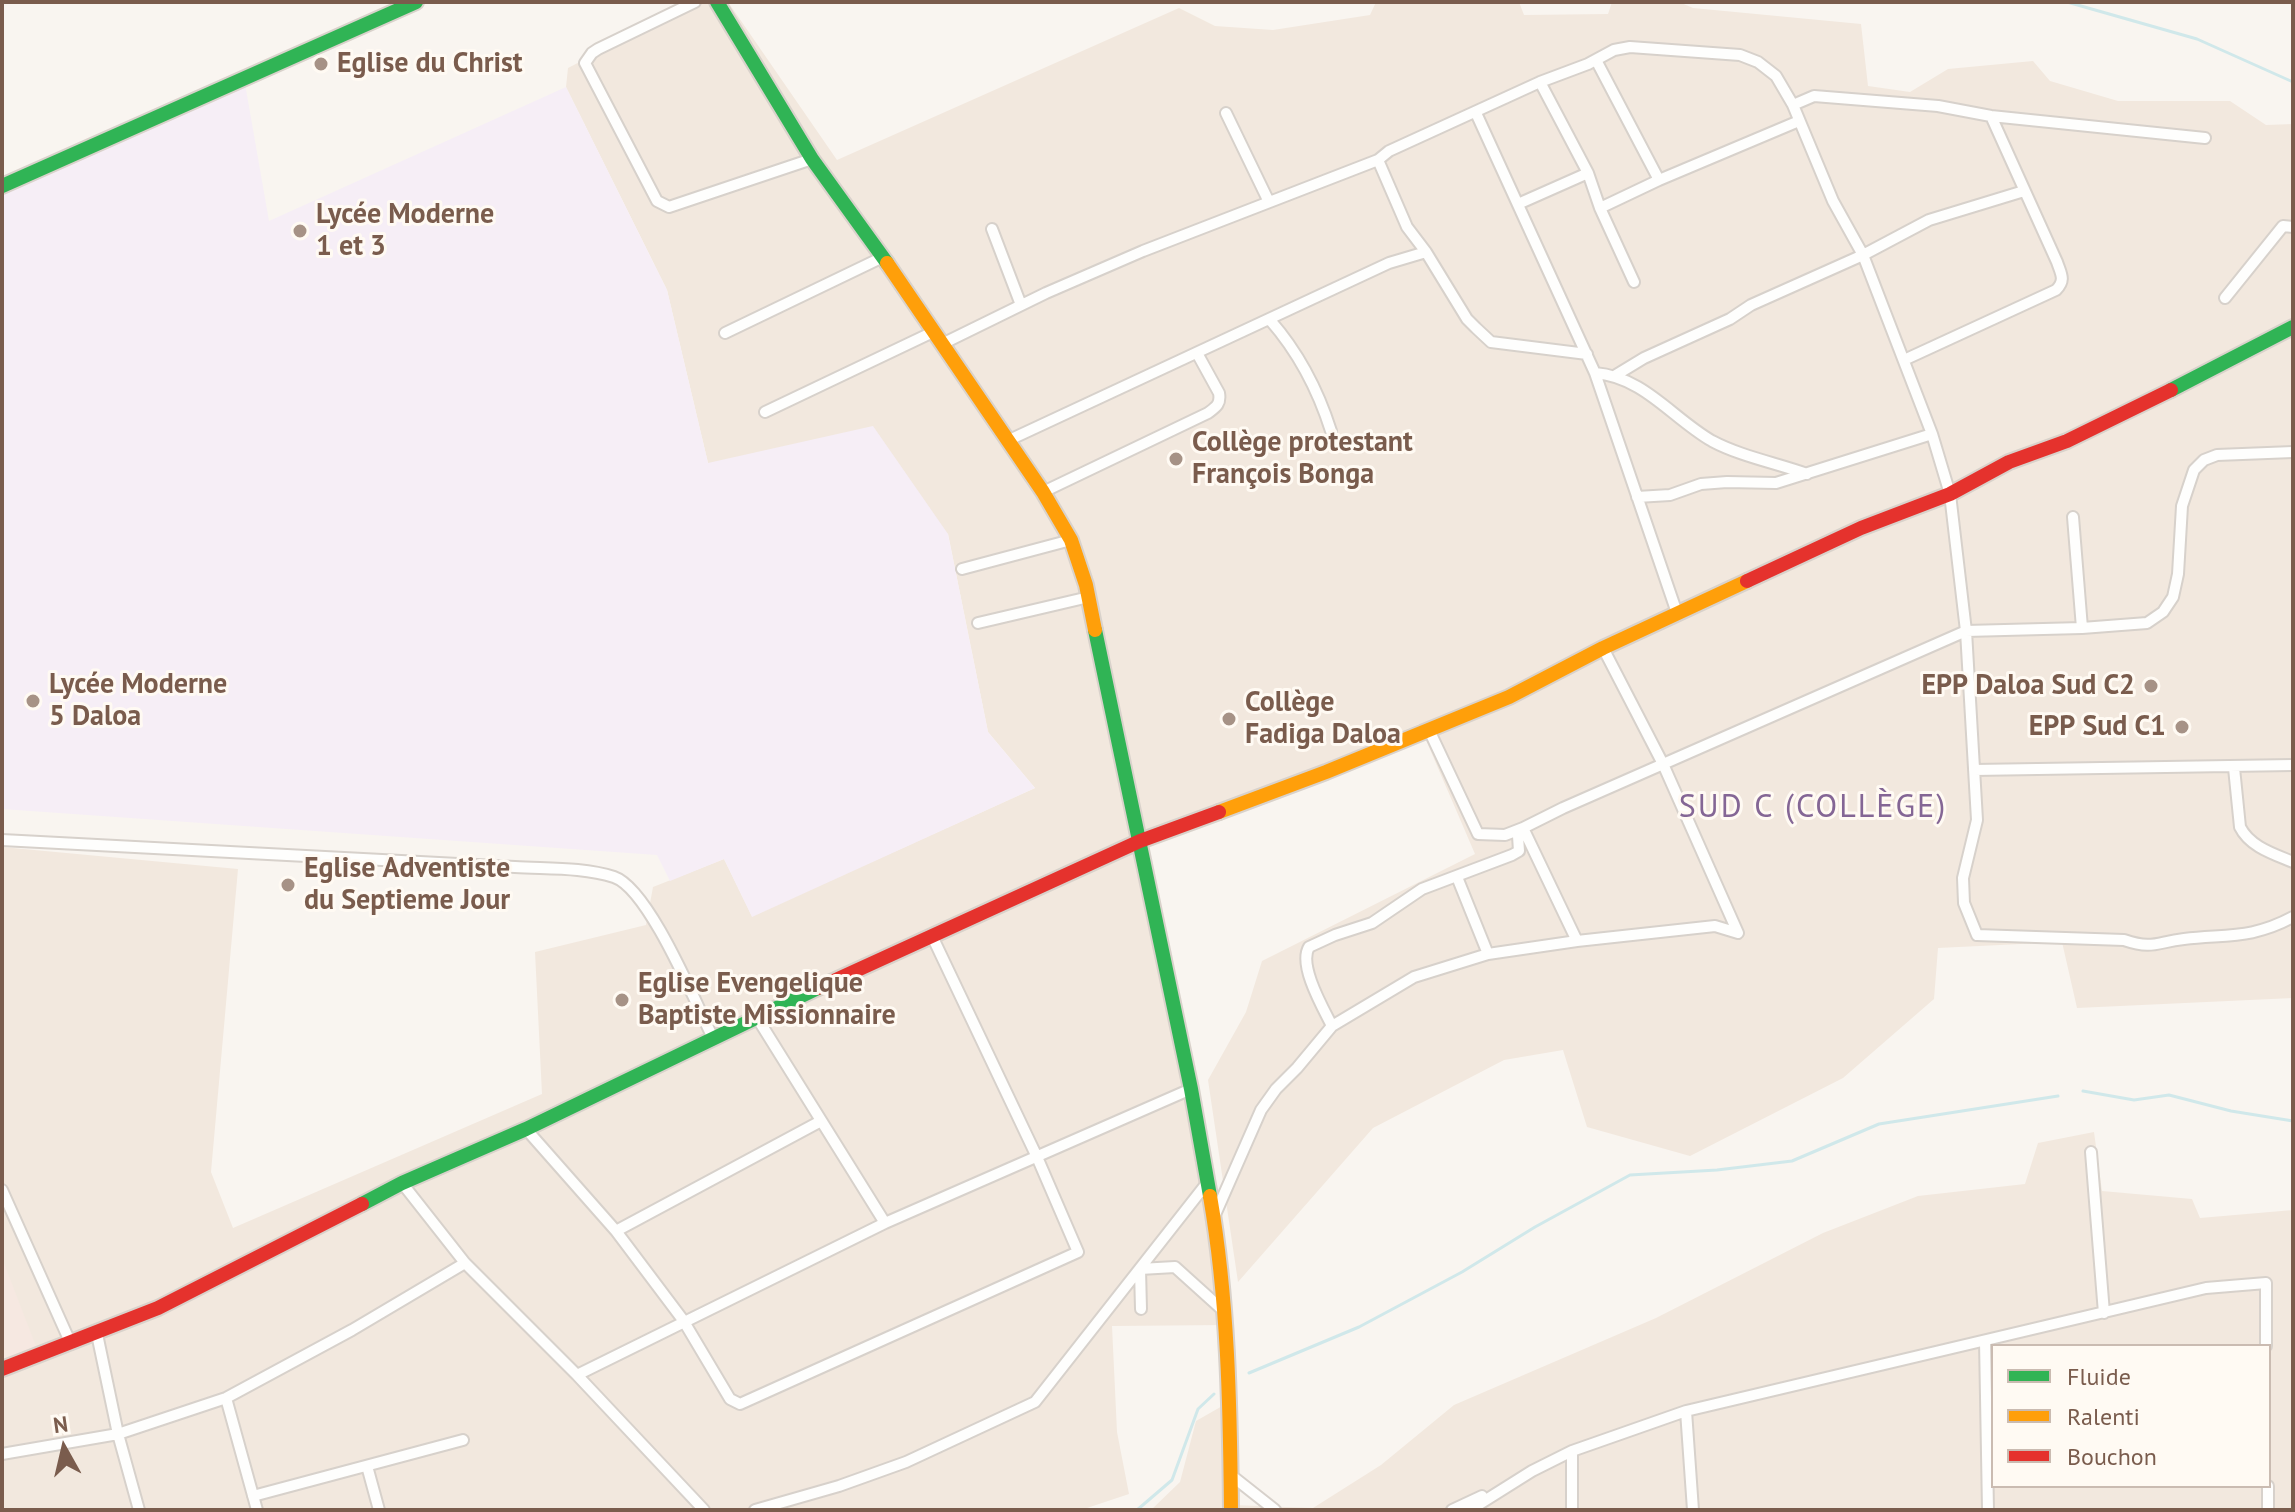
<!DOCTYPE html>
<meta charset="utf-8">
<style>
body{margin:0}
#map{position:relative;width:2295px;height:1512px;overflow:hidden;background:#f9f5f0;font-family:"PT Sans",sans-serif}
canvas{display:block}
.frame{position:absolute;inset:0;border:4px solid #7a5c4d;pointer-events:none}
.legend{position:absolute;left:1991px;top:1344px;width:280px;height:144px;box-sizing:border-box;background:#fffaf3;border:2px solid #cabbb1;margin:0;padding:10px 14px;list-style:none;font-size:24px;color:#7a5c4d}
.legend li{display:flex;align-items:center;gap:16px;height:40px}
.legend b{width:40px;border:2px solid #cabbb1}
.north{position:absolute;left:24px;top:1408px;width:80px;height:80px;-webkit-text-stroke:6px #fffaf3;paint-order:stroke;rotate:352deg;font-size:22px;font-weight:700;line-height:32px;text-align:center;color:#7a5c4d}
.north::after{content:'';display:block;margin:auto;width:28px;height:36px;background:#7a5c4d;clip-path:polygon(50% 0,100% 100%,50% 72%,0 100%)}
</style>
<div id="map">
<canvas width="2295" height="1512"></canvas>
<div class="frame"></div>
<ul class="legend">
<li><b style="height:10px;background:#30b455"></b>Fluide</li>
<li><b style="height:10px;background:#ff9f0a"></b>Ralenti</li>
<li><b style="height:10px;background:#e5322d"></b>Bouchon</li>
</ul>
<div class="north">N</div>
</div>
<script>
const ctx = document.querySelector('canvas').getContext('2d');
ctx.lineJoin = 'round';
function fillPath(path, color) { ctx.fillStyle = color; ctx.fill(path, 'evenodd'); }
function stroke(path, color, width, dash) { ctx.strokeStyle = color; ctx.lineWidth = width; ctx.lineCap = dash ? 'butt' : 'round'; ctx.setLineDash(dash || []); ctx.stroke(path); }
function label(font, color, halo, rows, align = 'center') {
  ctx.font = font + ' "PT Sans",sans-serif'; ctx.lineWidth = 6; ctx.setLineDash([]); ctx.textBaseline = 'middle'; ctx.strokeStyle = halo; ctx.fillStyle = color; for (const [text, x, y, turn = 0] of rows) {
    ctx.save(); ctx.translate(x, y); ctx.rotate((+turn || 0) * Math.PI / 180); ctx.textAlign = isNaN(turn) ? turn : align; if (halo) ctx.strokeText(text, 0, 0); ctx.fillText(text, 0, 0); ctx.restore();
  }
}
fillPath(new Path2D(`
 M696,2H728L837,160L1179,8L1215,26L1273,30L1370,15L1376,2H1519L1524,15L1608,14L1612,2H1679L1693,8L1861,24L1868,86L1910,92L1948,69L2033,61L2050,81L2118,101H2230L2266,125L2293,124V998L2077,1008L2062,942L1938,948L1934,999L1843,1078L1690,1156L1587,1127L1563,1050L1504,1060L1373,1128L1238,1282L1208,1080L1246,1012L1262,961L1475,854L1419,724L1140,841L1227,1325L1112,1326L1117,1432L1129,1494L1081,1510H2V847L238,869L211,1172L233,1228L542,1094L535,952L646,925L653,887L724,859L752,916L1035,788L988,732L948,534L708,463L667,290L566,87L568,68Z
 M2094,1132L2102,1191L2192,1199L2200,1218L2293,1210V1510H1151L1180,1482L1196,1421L1224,1405L1232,1505L1313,1508L1381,1465L1454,1405L1656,1318L1823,1233L1918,1196L2025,1184L2038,1143ZM1993,1346H2269V1486H1993Z`), '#f2e8de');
fillPath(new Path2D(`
 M2,1258L39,1354L2,1366Z`), '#f6e8e1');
fillPath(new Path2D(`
 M244,78L269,221L566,87L667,290L708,463L873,426L948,534L988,732L1035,788L752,917L724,859L670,881L657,855L2,809V193Z`), '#f6eef6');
stroke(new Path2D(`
 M2067,2L2197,39L2293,82
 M2083,1091L2134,1100L2169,1095L2231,1111L2293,1121
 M1249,1373L1359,1327L1462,1272L1535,1227L1630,1175L1717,1170L1792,1161L1879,1124L2058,1096
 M1137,1510L1172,1480L1198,1409L1214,1394`), '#d0e8ea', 3);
const street = new Path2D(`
 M695,2L598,49L592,53L585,63L657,201L669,207L812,159
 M1596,60L1659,180L1799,121
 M1793,105L1814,96L1938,106L1991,116L2205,138
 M1226,113L1269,202
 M1476,113L1595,373L1677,613
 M1378,160L1407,227L1426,252L1467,319L1476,328L1491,342L1587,354
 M1588,173L1600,208L1634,282
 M1518,204L1588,173L1540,82
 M1600,208L1659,180
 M992,229L1021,305
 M2225,298L2283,226L2293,227
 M1270,320C1299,353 1318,390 1331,431
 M725,333L883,257
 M942,344L1046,293L1143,251L1378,160L1389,151L1540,82L1588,64L1614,50L1630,47L1740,55L1758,62L1776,76L1793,105L1833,201L1863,255L1932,434L1950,494L1966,631L1977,820L1963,878L1964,903L1977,935L2124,940C2154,950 2156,942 2184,939C2228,934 2252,939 2293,917
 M1904,360L2056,290C2066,280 2061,274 2057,262L1991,116
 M1595,373C1644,377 1672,418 1712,441C1740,456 1776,463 1807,474
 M1616,375L1644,358L1730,319L1751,305L1863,255L1929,220L2024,191
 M765,412L933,332
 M1007,441L1389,263L1426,252
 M1043,492L1208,413C1216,407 1221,404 1219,393L1197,353
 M1637,497L1670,495L1701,484L1727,482L1776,483L1932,434
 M2073,517L2082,628
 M962,569L1071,540
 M978,623L1089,597
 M1429,730L1478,834L1505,835L1523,828L1577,941
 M2234,768L2240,827C2250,847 2274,854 2293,862
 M1974,770L2293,765
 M2,840L515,867C547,869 583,867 614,877C649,889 695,1002 713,1038
 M1457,877L1488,954
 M756,1016L885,1223
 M1332,1026C1323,1008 1298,965 1309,947L1335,935L1372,923L1422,889L1512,855L1519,851L1518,836L1523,828L1563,808L1966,631L2082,628L2147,623L2163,612L2173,597L2178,574L2182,506L2194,470L2204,460L2217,455L2293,452
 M526,1129L616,1231L683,1320L730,1399L740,1404L1078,1252L1037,1157L932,936
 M2091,1152L2104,1313
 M402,1183L465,1263L577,1375L704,1510
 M2,1190L71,1344
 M1214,1217L1261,1110L1276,1089L1297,1068L1332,1026L1414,977L1488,954L1577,941L1715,926L1738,933L1663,764L1603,648
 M616,1231L821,1121
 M1141,1309L1140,1269L1175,1267L1226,1313
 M97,1334L118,1434L139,1510
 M1985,1341L1988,1510
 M577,1375L885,1223L1191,1089
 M226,1398L257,1510
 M1686,1411L1693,1510
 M1572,1451V1510
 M2,1454L118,1434L226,1398L352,1330L465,1263
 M367,1466L379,1510
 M1232,1476L1275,1510
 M2268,1486V1510
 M253,1496L463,1440
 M755,1510L839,1486L906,1462L1035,1402L1207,1183
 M1452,1510L1482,1496
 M1470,1510L1532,1471L1572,1451L1686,1411L2206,1288L2266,1283V1346`);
const fast = new Path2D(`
 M717,2L812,159L887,263
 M2,186L416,2
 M2171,390L2293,327
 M1095,630L1191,1089L1210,1196
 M362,1204L402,1183L526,1129L818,988`);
const slow = new Path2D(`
 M887,263L1043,492L1071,540L1086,585L1095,630
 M1219,812L1326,772L1509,697L1603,648L1747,581
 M1210,1196C1228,1300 1230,1404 1231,1510`);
const jam = new Path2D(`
 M1747,581L1861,528L1950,494L2009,462L2067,441L2171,390
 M818,988L1140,841L1219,812
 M2,1369L158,1308L362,1204`);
stroke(street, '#d7d1cb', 14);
stroke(fast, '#d9d2cb', 18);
stroke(slow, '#d9d2cb', 18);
stroke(jam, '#d9d2cb', 18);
stroke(street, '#fefefd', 10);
stroke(fast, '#30b455', 14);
stroke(slow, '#ff9f0a', 14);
stroke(jam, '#e5322d', 14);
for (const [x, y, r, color] of [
 [321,64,8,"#a69286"],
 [300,231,8,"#a69286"],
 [1176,459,8,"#a69286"],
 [2151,686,8,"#a69286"],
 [33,701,8,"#a69286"],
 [1229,719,8,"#a69286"],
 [2182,727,8,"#a69286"],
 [288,885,8,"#a69286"],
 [622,1000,8,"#a69286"]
]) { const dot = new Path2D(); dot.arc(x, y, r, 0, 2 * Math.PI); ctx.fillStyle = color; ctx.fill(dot); stroke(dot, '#fffaf3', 3); }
label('bold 28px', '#7a5c4d', '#fffaf3', [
 ["Eglise du Christ",337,64],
 ["Lycée Moderne",316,215],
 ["1 et 3",316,247],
 ["Collège protestant",1192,443],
 ["François Bonga",1192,475],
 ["Lycée Moderne",49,685],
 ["5 Daloa",49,717],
 ["EPP Daloa Sud C2",2135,686,"right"],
 ["Collège",1245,703],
 ["Fadiga Daloa",1245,735],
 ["EPP Sud C1",2166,727,"right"],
 ["Eglise Adventiste",304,869],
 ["du Septieme Jour",304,901],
 ["Eglise Evengelique",638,984],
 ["Baptiste Missionnaire",638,1016]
], 'left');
ctx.letterSpacing = '2px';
label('32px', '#846695', '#fffaf3', [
 ["SUD C (COLLÈGE)",1813,808]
]);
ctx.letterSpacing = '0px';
</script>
